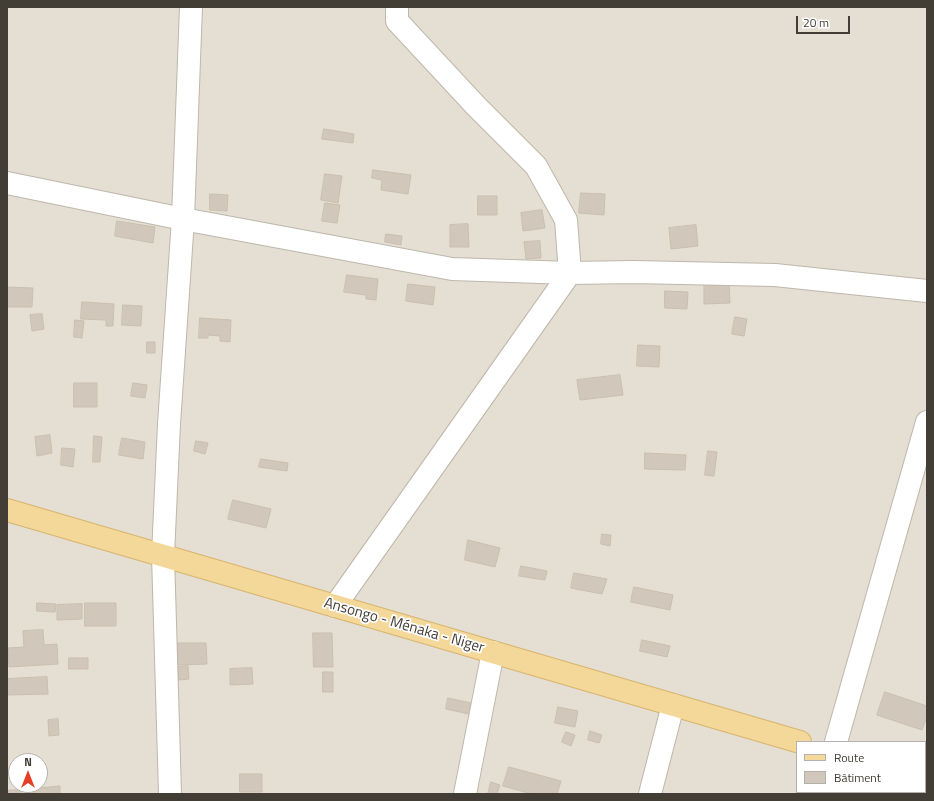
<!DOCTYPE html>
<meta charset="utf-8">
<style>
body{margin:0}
#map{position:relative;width:934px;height:801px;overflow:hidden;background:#f0ede5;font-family:"Titillium Web",sans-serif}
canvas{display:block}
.frame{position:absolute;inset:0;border:8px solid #423d35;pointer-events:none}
.legend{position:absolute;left:796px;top:741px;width:130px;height:52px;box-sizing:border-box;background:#fff;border:1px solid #b3b1ae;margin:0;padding:5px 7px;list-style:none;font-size:12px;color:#423d35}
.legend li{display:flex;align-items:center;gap:8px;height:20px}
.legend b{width:20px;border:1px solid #b3b1ae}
.north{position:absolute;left:8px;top:753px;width:40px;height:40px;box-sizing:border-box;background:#fff;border:1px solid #b3b1ae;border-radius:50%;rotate:0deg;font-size:11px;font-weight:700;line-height:16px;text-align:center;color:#423d35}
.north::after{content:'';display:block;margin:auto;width:14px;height:18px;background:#e54027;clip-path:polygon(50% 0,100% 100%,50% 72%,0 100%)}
.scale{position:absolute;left:796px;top:16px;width:54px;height:18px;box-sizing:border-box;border:2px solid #423d35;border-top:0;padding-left:5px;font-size:12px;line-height:14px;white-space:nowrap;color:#423d35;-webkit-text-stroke:3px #fff;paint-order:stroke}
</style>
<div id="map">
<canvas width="934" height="801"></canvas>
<div class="frame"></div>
<ul class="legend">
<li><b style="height:5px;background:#f4d89a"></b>Route</li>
<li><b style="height:11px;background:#d1c8bb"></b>Bâtiment</li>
</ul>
<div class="north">N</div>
<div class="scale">20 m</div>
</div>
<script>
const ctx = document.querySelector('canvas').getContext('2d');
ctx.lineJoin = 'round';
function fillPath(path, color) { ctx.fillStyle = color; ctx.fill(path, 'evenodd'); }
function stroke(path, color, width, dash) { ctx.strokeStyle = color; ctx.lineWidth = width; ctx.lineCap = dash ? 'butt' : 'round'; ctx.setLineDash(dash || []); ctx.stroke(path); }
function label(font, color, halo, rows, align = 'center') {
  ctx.font = font + ' "Titillium Web",sans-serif'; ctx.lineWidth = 3.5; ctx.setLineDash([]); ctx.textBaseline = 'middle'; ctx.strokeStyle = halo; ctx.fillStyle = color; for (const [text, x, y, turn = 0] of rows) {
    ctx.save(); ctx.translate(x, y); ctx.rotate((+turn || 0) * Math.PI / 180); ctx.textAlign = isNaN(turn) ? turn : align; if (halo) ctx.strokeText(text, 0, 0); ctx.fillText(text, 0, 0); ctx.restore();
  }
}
fillPath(new Path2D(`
 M7,7H927V794H7ZM797,742H925V792H797ZM16,761H40V785H16Z`), '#e4ded3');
const building = new Path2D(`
 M324,129L354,134L353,143L322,139Z
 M373,170L411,175L408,194L381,190L382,180L372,178Z
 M325,174L342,176L338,203L321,200Z
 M581,193L605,194L604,215L579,213Z
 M210,194L228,195L227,211L210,210Z
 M478,196H497V215H478Z
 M325,203L340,205L337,223L322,221Z
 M542,210L545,228L523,231L521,213Z
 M117,221L155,227L153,243L115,236Z
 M468,224L469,247H450V225Z
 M696,225L698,246L671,249L669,228Z
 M386,234L402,236L401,245L385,242Z
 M540,241L541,258L526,259L524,242Z
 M347,275L378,279L376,300L366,299V295L344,292Z
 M729,283L730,303L704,304V284Z
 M408,284L435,287L433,305L406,301Z
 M7,287L33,288L32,307H7Z
 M665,291L688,292L687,309L665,308Z
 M82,302L114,304L113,326H106V320L81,319Z
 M123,305L142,306L141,326L122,325Z
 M42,314L44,329L32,331L30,315Z
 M735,317L747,319L744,336L732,334Z
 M200,318L231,320L230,342L220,341V336L208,335V338H199Z
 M75,320L84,321L82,338L74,337Z
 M147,342H155V353H147Z
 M638,345L660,346L659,367L637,366Z
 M620,375L623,395L580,400L577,380Z
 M74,383H97V407H74Z
 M133,383L147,385L145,398L131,396Z
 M50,435L52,453L37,456L35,437Z
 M94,436L102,437L100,462H93Z
 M122,438L145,442L143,459L119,455Z
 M196,441L208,443L205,454L194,451Z
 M62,448L75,449L73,467L61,465Z
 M708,451L717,452L714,476L705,475Z
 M645,453L686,455L685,470L645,469Z
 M261,459L288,463L287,471L259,467Z
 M233,500L271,509L266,528L228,519Z
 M602,534L611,535L610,546L601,544Z
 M468,540L500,548L495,567L465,560Z
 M521,566L547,571L545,580L519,576Z
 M574,573L607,579L602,594L571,588Z
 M634,587L673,595L670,610L631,602Z
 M37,603L56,604L55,612L37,611Z
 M85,603H116V626H85Z
 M82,604V619L57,620V605Z
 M43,630L44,645L57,644L58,664L9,667L8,648L24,647L23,631Z
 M313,633H332L333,667H314Z
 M642,640L670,646L667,657L640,651Z
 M178,643H206L207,664L178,665Z
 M69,658H88V669H69Z
 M188,666L189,679L179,680L178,667Z
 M252,668L253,684L230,685V669Z
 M323,672H333V692H323Z
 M47,677L48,694L7,695V679Z
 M885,692L927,706V716L922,730L877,715Z
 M448,698L471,703L469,714L446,709Z
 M558,707L578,711L575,727L555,723Z
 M58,719L59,735L49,736L48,720Z
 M590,731L602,735L599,743L588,740Z
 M566,732L575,735L571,746L562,742Z
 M509,767L561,781L557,794H532L503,786Z
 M240,774H262V792H240Z
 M491,782L500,785L497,794H488Z
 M26,785H37V788L60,786V794H26Z
 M9,790H21V794H9Z`);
fillPath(building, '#d1c8bb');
stroke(building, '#cbbfaf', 1);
const minor = new Path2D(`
 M7,183L183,219L452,269L570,273L633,272L775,275L927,291
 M335,606L570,273L566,220L536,166L476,106L397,21V7
 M836,742L927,422
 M170,794L163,555L169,424L183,219L191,7
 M465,794L493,652
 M650,794L673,705
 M825,794V792`);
const major = new Path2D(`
 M7,510L800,742
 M925,778L927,779`);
stroke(minor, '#beb7ab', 24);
stroke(major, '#d7b46c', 24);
stroke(minor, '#fff', 22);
stroke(major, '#f4d89a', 22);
label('15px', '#423d35', '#fff', [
 ["Ansongo - Ménaka - Niger",404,626,16]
]);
</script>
